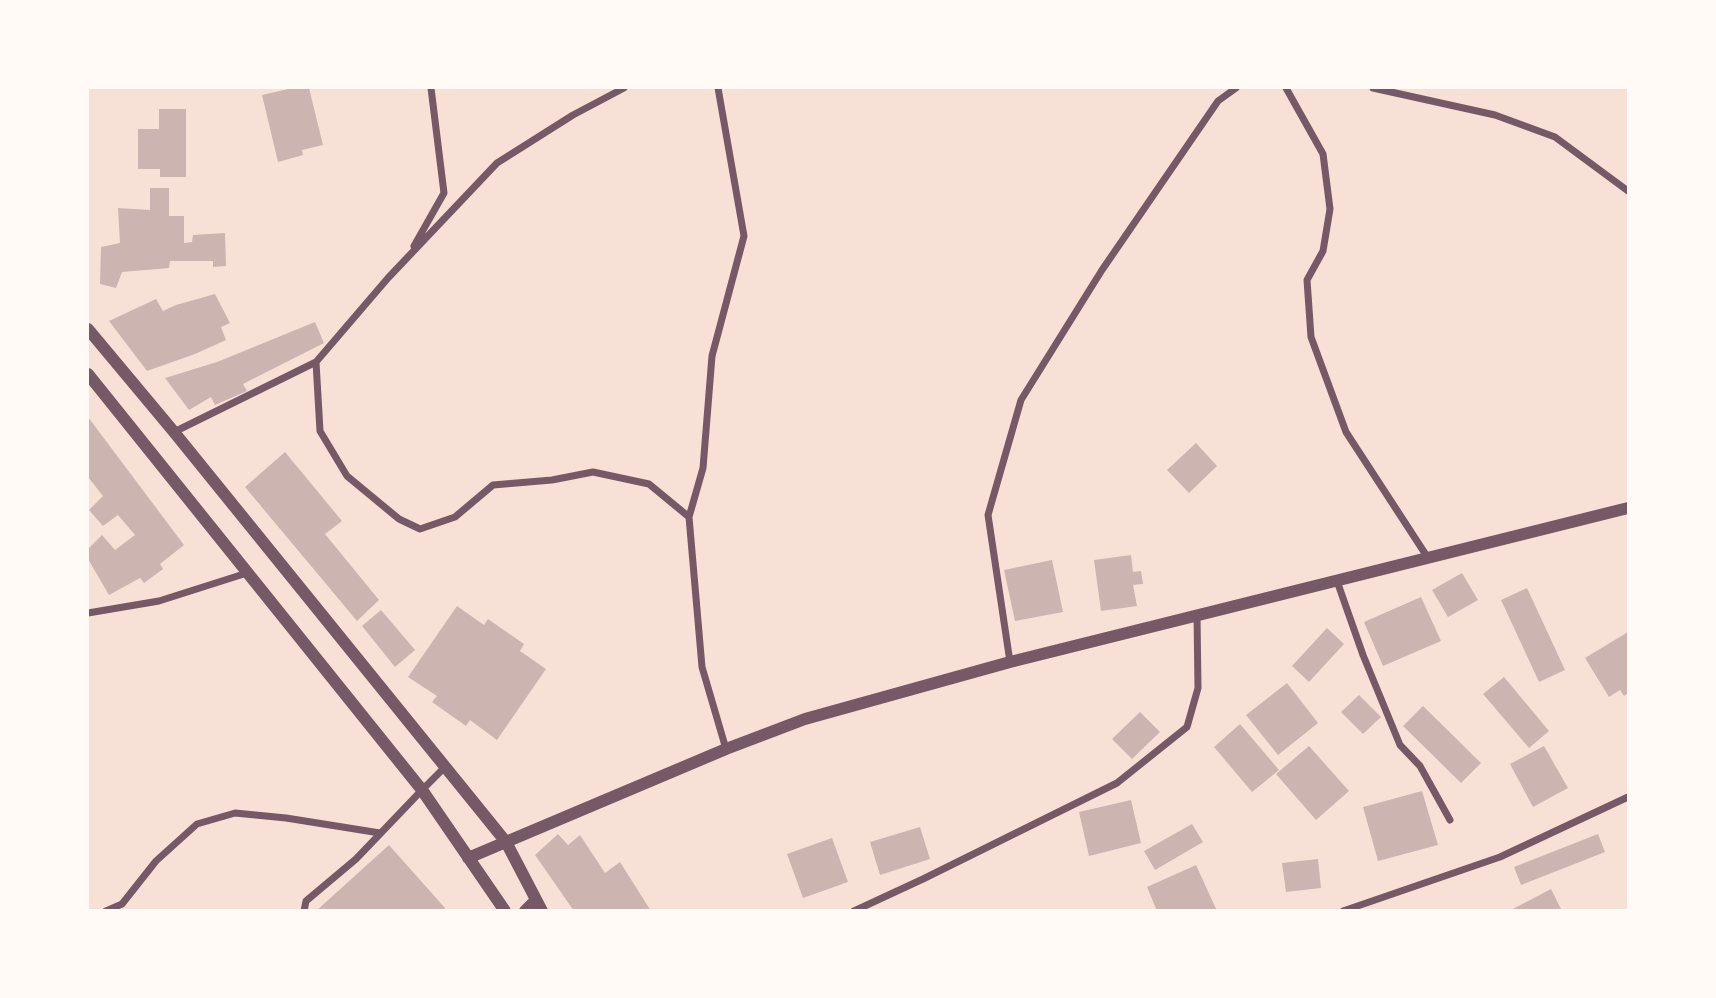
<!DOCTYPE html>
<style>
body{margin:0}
#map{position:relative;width:1716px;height:998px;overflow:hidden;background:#f7e1d7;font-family:"Roboto Condensed",sans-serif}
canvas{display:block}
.frame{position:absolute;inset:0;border:89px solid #fffaf5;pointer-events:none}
</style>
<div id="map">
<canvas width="1716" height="998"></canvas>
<div class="frame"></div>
</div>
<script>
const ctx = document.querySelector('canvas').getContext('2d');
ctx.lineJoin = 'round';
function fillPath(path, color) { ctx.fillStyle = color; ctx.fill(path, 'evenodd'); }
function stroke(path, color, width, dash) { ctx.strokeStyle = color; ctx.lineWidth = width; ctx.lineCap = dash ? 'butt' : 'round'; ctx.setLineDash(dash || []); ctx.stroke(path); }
fillPath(new Path2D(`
 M293,88H309L323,145L302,150L303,155L278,162L262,95Z
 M159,109H186V177H160V169H138V129H159Z
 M150,188H169V216H184V243L192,242L193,235L225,233L226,266L213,267V261H170L169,268L122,272L116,288L100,284L101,247L120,243L118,208L150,210Z
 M215,294L230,323L221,327L226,340L195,354L147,371L109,321L156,299L163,311L176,305Z
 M315,322L324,343L243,384L247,391L215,405L211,397L189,410L165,378L217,362Z
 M88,417L184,545L160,564L163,569L144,583L140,578L109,595L88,559V549L102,535L115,550L135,535L118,515L103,526L89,510L103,496L88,477Z
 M1196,443L1217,466L1189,493L1167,470Z
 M285,452L342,521L325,534L379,600L357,621L245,487Z
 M1131,555L1133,572L1141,571L1143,584L1133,585L1137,606L1101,611L1094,560Z
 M1052,560L1063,612L1015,621L1004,570Z
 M1462,573L1478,600L1448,617L1432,590Z
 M1527,588L1565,670L1539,682L1501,600Z
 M1421,597L1441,641L1383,666L1364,622Z
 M457,606L484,625L488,619L524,644L520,651L546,669L497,740L470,720L466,726L432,702L437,696L408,677Z
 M381,610L415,650L395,667L362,626Z
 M1327,628L1344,644L1309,682L1292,666Z
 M1628,632V693L1624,696L1620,690L1609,697L1585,658Z
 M1504,677L1549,731L1529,748L1483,694Z
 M1287,683L1318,723L1278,755L1246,715Z
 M1359,695L1381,717L1363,734L1341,712Z
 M1423,706L1481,763L1461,783L1403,726Z
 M1140,712L1160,732L1132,759L1112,739Z
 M1240,724L1279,770L1252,792L1214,747Z
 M1309,746L1349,791L1316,820L1276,774Z
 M1544,746L1568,788L1533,807L1510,764Z
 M1422,791L1438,845L1378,861L1363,807Z
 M1131,800L1141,843L1089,856L1079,812Z
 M1192,824L1203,842L1155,870L1144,851Z
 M920,827L930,859L880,875L870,842Z
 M558,834L568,845L580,835L605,873L620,862L651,911H574L535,855Z
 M1598,834L1605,852L1521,885L1514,867Z
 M832,838L848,882L803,898L787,854Z
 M389,845L445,908L442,911H316Z
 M1318,859L1321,888L1286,892L1282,863Z
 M1196,865L1217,911H1157L1147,887Z
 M1551,889L1562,911H1509Z`), '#ccb4b1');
stroke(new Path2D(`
 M718,88L744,236L712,356L703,468L689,517L702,667L726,749
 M1286,88L1323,154L1330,209L1323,251L1307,280L1311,337L1346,432L1428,558
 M1373,88L1495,115L1555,137L1628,191
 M414,246L444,193L431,88
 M316,362L320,431L347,476L399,519L420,529L455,517L493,485L552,480L593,472L649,484L689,517
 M174,432L316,362L388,278L497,163L573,115L624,88
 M1337,581L1363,655L1400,745L1420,766L1450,820
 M88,613L159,601L247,573
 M1010,662L988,515L1021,400L1102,270L1218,101L1236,88
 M106,911L122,904L156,861L197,824L235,813L286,818L380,833
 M304,911L306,901L356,859L422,790L445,767
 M854,911L923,879L1117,783L1187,727L1198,688L1197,615
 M1343,911L1500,857L1628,797`), '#755966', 7);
stroke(new Path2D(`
 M88,329L174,432L506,842L542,911
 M88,374L422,790L505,911
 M468,858L726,749L805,719L1010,662L1628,508
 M525,911L536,900`), '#755966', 12);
</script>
